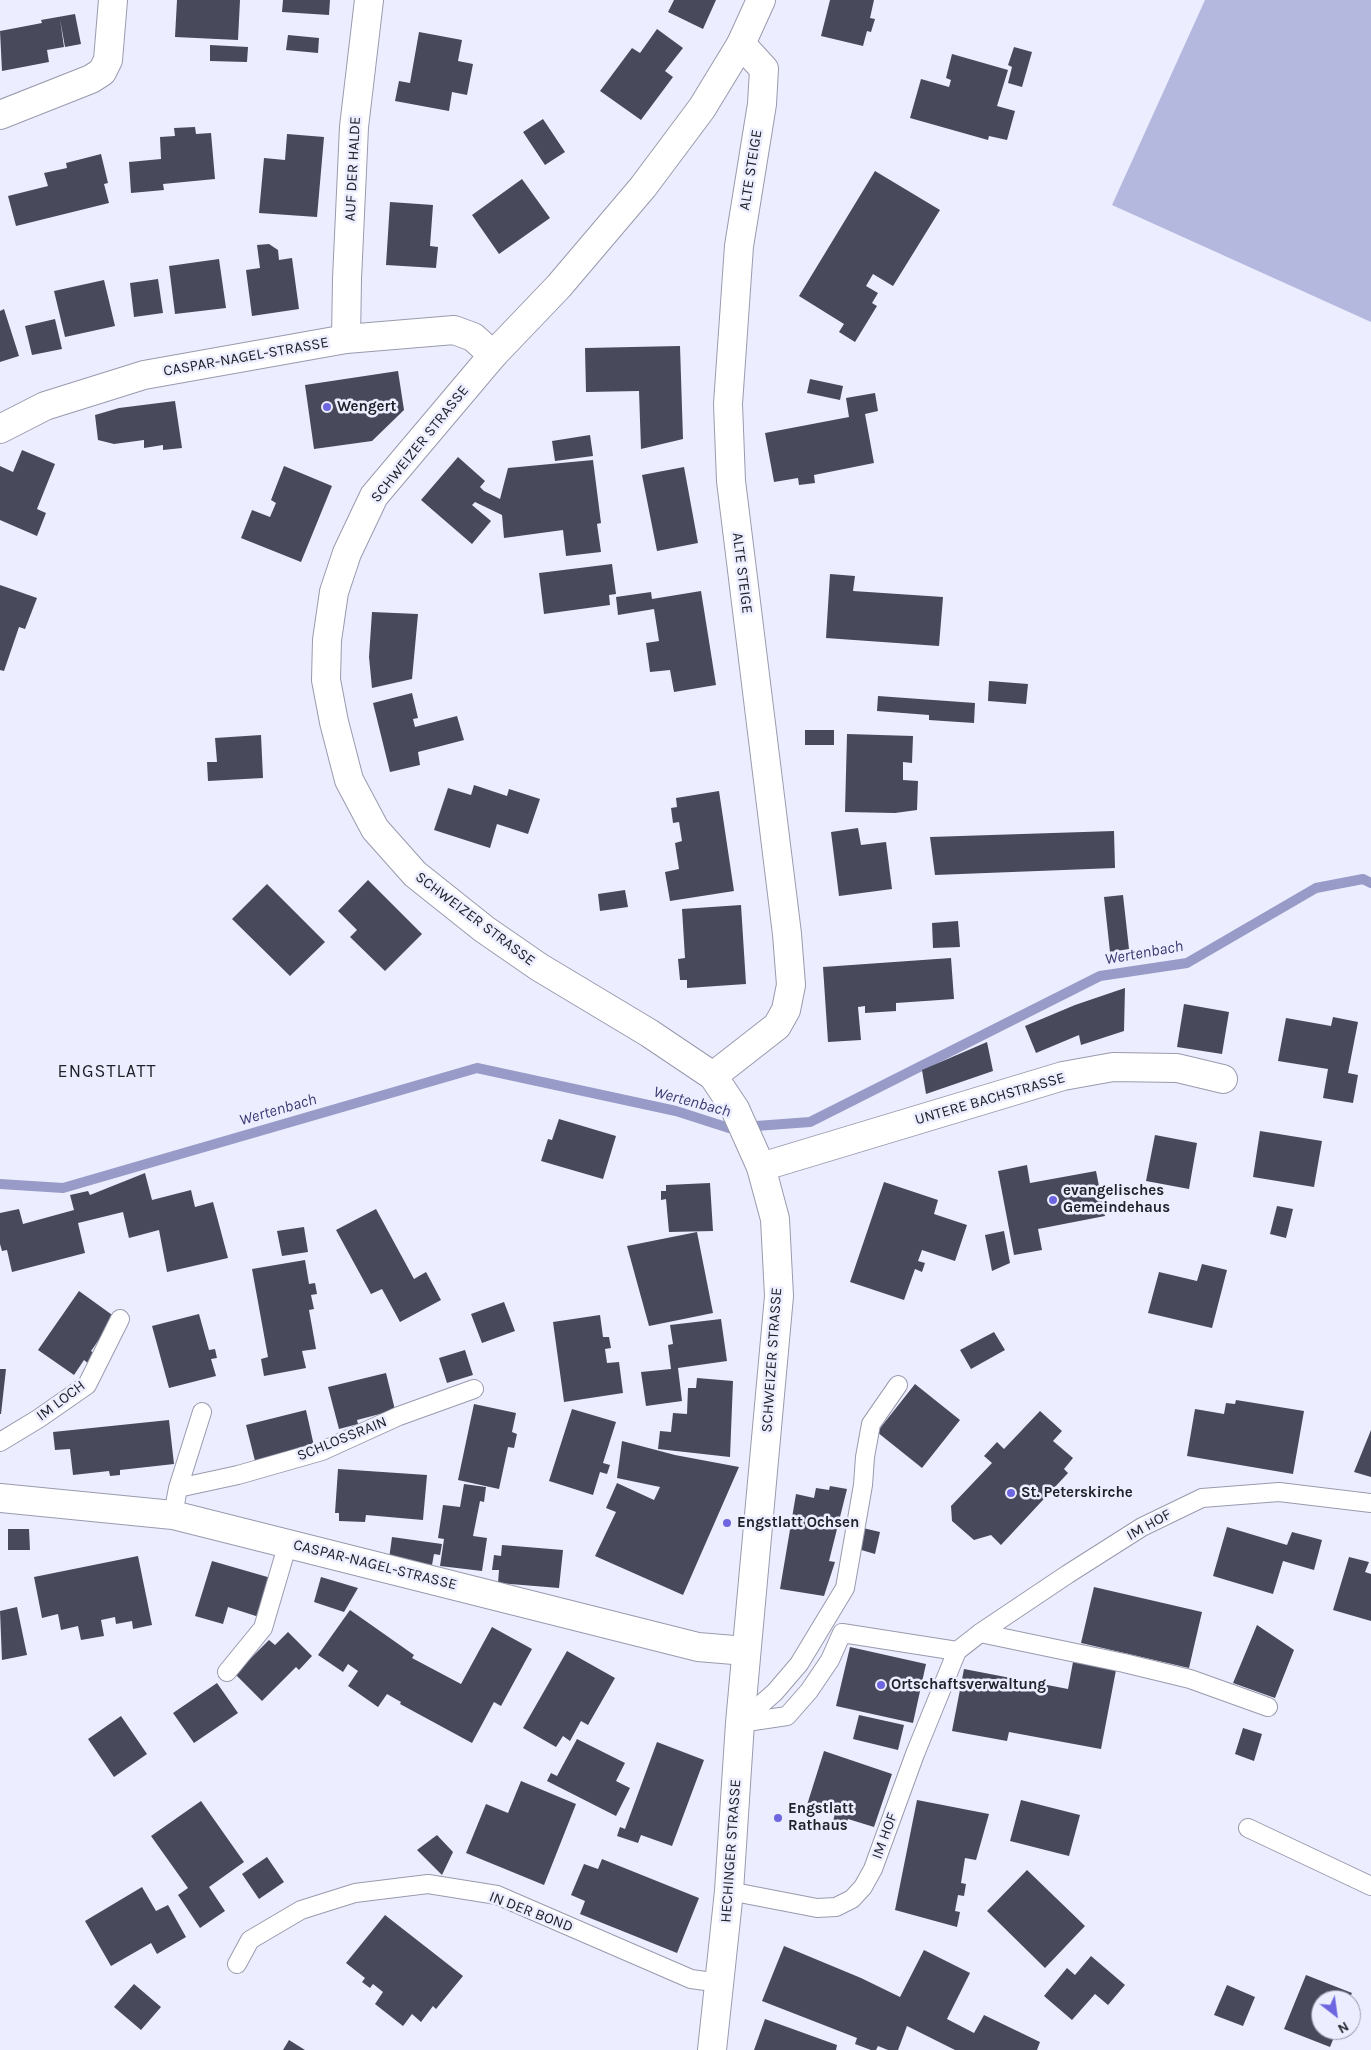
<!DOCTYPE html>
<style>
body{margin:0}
#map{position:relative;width:1371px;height:2050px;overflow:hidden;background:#eceeff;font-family:Karla,sans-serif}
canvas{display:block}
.north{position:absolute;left:1311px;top:1990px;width:50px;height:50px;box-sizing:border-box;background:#eceeff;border:1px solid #9b9caa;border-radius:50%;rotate:150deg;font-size:14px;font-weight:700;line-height:20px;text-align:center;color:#22222a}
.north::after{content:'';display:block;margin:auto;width:18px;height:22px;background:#6d66e0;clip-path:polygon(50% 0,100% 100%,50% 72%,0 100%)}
</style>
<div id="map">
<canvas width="1371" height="2050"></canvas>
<div class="north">N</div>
</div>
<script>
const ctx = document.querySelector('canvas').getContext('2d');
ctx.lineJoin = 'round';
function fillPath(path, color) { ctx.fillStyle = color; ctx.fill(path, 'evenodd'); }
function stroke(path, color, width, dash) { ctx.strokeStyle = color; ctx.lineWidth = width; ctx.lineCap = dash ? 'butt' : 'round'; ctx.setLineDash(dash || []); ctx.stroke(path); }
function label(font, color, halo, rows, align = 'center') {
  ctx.font = font + ' Karla,sans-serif'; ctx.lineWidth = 5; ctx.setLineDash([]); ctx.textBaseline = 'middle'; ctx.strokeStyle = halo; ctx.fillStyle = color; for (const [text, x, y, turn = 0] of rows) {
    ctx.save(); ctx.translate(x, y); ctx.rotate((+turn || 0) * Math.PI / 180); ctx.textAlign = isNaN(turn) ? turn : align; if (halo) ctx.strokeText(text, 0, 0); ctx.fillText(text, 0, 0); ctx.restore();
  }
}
fillPath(new Path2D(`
 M1205,0H1371V322L1112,205Z`), '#b5b8de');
stroke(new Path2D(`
 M0,1184L63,1188L477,1068L676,1111L729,1128L810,1122L1100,976L1187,963L1316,888L1363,879L1371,883`), '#989bc7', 10);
fillPath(new Path2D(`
 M177,0H240L238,40L175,37Z
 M283,0H330L329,15L282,12Z
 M674,0H716L703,29L668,12Z
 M830,0H874L870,18L875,19L871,32L867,31L863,46L821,36Z
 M75,14L81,44L65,47L60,19L64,47L47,50L49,62L2,71L0,31L42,23L41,20Z
 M657,29L683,48L665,71L673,77L641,120L600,91L632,48L640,53Z
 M419,32L462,40L458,61L473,64L467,95L452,92L449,111L395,101L399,81L410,83Z
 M288,35L319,38L318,53L286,50Z
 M210,45L248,47L247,62L210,61Z
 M1014,47L1032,52L1022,87L1008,83L1012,67L1008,65Z
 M952,54L1008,70L997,106L1015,111L1007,140L989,136L988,140L910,118L921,79L949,87L951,80L946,78Z
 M543,119L565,152L545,165L523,132Z
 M195,127L196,134L211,133L215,179L163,184L164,190L131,193L129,162L161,159L160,137L175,136L174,128Z
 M287,134L324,137L317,217L259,213L264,158L285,160Z
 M101,154L108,183L104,184L109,203L16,226L8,196L48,186L44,173L67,168L66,163Z
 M875,171L940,210L893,286L873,274L866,286L878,293L872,303L877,306L855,342L839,332L844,324L799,296Z
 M522,179L550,218L499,254L472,215Z
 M390,202L433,205L430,246L438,247L436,268L386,265Z
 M269,244L278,250L279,260L292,258L299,309L252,316L246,270L260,268L257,245Z
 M219,259L226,308L175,314L169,266Z
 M158,279L163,313L134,317L130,283Z
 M104,280L115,326L65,337L54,291Z
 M4,309L19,356L0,362V311Z
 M55,319L62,349L32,355L25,326Z
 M680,346L683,439L641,449L639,391L586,392L585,348Z
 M398,371L404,410L372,441L314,449L305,385Z
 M810,379L843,386L840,400L807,393Z
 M875,393L878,411L865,414L874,463L814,475L815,483L799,485L798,478L774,482L765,433L849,417L846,398Z
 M175,401L182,448L163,450V445L144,448V440L114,444L98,440L95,415L119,408Z
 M590,435L593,456L555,461L552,441Z
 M22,450L55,464L37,509L46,513L37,536L0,520V466L13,472Z
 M458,457L485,481L480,487L484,491L500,499L508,468L593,460L601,523L597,524L601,552L566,556L563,530L504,538L502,515L475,502L472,505L491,521L472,544L421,500Z
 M284,466L332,486L301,562L241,538L252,510L270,517L276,503L271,500Z
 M684,467L698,543L657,551L642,475Z
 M612,564L616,594L609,595L610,605L544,614L539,573Z
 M830,574L855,576L853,591L943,597L939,646L826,638Z
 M0,585L37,598L25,629L19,627L4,671L0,670Z
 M701,591L716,685L674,692L670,670L650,672L646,643L659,641L654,609L618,615L616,597L651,592L652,599Z
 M372,612L418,614L412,679L372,688L369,657Z
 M989,681L1028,684L1026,704L988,701Z
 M412,693L418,718L413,719L415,727L457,716L464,740L418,752L420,765L390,772L373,703Z
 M878,696L975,703L974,723L929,720V715L877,711Z
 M805,730H834V745H805Z
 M847,734L913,736L912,763L903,762V780L918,781L917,810L895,813L845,812Z
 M261,735L263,778L208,781L207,762H217L215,738Z
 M474,785L507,796L509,789L540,799L528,834L497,824L490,848L434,830L448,788L471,795Z
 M719,791L734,891L670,901L665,872L679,869L675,843L682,841L679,822L673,823L671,808L677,807L676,798Z
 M858,828L861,845L886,842L892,889L839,896L831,832Z
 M1114,831L1115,868L935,875L930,837Z
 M368,880L422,934L385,971L350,937L357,930L338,911Z
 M267,884L325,942L290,976L232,919Z
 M625,890L628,907L600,911L598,894Z
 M1123,895L1129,949L1110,952L1104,897Z
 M741,905L746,984L687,988V980H680L678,959L685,958L682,909Z
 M958,921L960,947L933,948L932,923Z
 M951,958L954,999L896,1003V1011L865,1013V1006L858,1007L861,1040L828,1042L823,967Z
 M1125,988L1124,1031L1081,1045L1079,1035L1036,1053L1025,1026L1075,1005Z
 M1184,1004L1229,1012L1222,1054L1177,1047Z
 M1333,1017L1358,1022L1348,1073L1358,1075L1353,1103L1323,1098L1328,1069L1278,1061L1286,1018L1331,1026Z
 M987,1042L993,1071L926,1094L922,1070Z
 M559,1119L616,1136L603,1179L541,1161L548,1139L552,1140Z
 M1260,1131L1322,1141L1314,1187L1253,1177Z
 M1155,1135L1197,1143L1189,1189L1146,1181Z
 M1027,1165L1030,1183L1096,1171L1105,1216L1038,1229L1042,1250L1014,1255L998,1171Z
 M145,1173L152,1200L191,1190L195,1207L213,1202L228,1258L167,1272L159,1230L129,1238L123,1212L78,1223L85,1253L12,1272L7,1250L2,1251L0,1244V1213L19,1209L23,1224L74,1210L70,1195L88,1191L90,1195Z
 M884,1182L938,1200L934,1214L967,1225L955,1261L922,1250L918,1261L925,1263L922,1272L915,1269L904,1300L850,1282Z
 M710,1183L713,1231L669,1232L666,1199L661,1200V1191H666V1185Z
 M1277,1206L1293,1209L1286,1238L1270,1234Z
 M376,1209L414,1279L426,1272L441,1300L400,1322L382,1289L371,1294L336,1230Z
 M304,1227L308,1252L282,1256L277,1231Z
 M1004,1231L1010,1263L992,1271L985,1235Z
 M697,1232L713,1313L649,1326L627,1246Z
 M305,1260L309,1284L315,1283L317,1294L311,1295L314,1309L309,1310L316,1349L302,1351L306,1368L264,1376L261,1359L268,1357L252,1269Z
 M1202,1264L1227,1270L1212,1328L1148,1313L1159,1272L1197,1281Z
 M79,1291L115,1317L91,1351L97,1356L90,1365L84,1360L74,1375L38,1350Z
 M504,1302L515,1331L482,1343L471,1314Z
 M199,1314L209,1350L215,1349L217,1358L211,1359L216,1376L169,1388L152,1326Z
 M600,1315L603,1337H609L611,1348L605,1349L607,1363L619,1362L623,1393L564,1402L553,1322Z
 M721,1319L727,1361L678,1368L682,1401L646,1406L641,1372L671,1369L668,1345L673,1344L670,1325Z
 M994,1332L1005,1350L971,1369L960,1350Z
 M465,1350L473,1375L447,1383L439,1358Z
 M0,1369H6L1,1414H0Z
 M386,1373L395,1410L357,1420L358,1424L339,1429L328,1387Z
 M697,1378L733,1381L730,1457L658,1449L660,1431L671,1432L673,1413L687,1414L688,1388H696Z
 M915,1384L960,1420L922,1468L877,1432Z
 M1236,1400L1304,1411L1293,1474L1187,1456L1195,1409L1224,1414L1226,1403L1235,1404Z
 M474,1404L516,1413L512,1432L517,1434L514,1448L508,1447L499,1489L458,1480Z
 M572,1409L616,1422L603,1463L610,1465L607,1474L600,1472L593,1495L549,1481Z
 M306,1410L314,1446L255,1461L246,1425Z
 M1040,1411L1062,1431L1053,1441L1073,1458L1064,1469L1068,1473L1001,1545L991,1535L974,1540L952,1521L951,1506L992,1463L984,1456L997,1442L1004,1449Z
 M169,1420L174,1464L120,1470V1475L110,1476L109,1471L73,1475L70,1449L55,1450L53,1432Z
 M1371,1430V1477L1354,1472Z
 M622,1441L675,1455L739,1467L683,1595L595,1556L616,1512L606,1508L617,1483L654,1500L660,1487L617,1478Z
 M338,1469L427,1475L423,1520L366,1515L365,1522L339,1521V1513H335Z
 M464,1484L486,1487L484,1502L480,1501L473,1536L487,1538L482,1571L440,1566L444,1539L438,1538L443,1505L460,1507Z
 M830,1486L847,1489L829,1561L835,1562L824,1596L780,1589L796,1494L814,1498L816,1488L829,1490Z
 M1227,1527L1287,1545L1292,1532L1322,1540L1314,1570L1283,1561L1273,1594L1213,1576Z
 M863,1528L880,1532L875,1554L858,1549Z
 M8,1529H29L30,1550H8Z
 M392,1537L442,1544L440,1555L434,1554L432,1565L389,1559Z
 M502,1545L563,1550L559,1588L498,1583L499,1570H492L494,1555L501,1556Z
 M138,1556L152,1625L133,1629L132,1621L116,1624L115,1617L101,1620L104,1636L81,1640L78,1626L61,1630L58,1614L42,1618L34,1577Z
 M1349,1557L1369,1562L1365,1572L1371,1574V1621L1333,1610Z
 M212,1561L271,1578L259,1617L228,1607L223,1624L195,1616Z
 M321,1577L358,1588L344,1612L314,1602Z
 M1094,1587L1202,1612L1189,1668L1081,1643Z
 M17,1607L27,1655L2,1660L0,1611Z
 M350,1610L414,1655L412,1658L461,1684L492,1627L532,1649L501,1706L494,1702L472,1743L400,1704L401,1702L387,1694L378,1707L348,1686L358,1671L348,1664L343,1672L318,1655Z
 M1257,1625L1294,1650L1275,1698L1233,1683Z
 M288,1632L312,1656L299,1670L296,1667L262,1701L235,1674L269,1640L275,1645Z
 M850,1647L926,1664L913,1723L836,1706Z
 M567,1651L615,1678L588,1725L581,1721L570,1741L563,1736L556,1747L523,1728Z
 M1073,1662L1116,1670L1101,1749L1009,1732L1007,1741L952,1731L964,1669L1068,1689Z
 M217,1683L238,1713L194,1743L173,1713Z
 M859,1715L904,1725L898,1750L853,1739Z
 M121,1716L147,1754L114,1777L88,1739Z
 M1243,1728L1262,1734L1254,1761L1235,1754Z
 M577,1739L625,1763L616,1781L630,1788L616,1816L547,1781L551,1773L557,1776Z
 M657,1742L704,1760L672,1846L641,1835L638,1843L617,1836L620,1827L625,1829Z
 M824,1751L892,1774L874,1827L848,1819L846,1825L833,1821L835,1814L807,1805Z
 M521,1781L576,1804L544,1885L466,1853L486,1804L508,1813Z
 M917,1800L989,1814L976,1860L965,1858L961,1883L966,1884L964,1896L958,1895L955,1911L960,1912L957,1927L895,1910Z
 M1021,1800L1080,1815L1069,1856L1010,1841Z
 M201,1801L244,1862L209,1887L225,1911L200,1928L178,1895L188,1888L151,1836Z
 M437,1835L453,1852L442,1875L417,1850Z
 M267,1857L284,1882L259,1899L242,1874Z
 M602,1859L699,1898L677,1953L580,1914L585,1901L571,1895L584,1864L598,1869Z
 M1027,1870L1085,1926L1045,1968L987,1911Z
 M142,1887L156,1911L168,1905L186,1937L157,1954L151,1943L111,1966L85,1921Z
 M385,1915L463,1976L436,2009L433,2006L421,2022L412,2014L403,2026L375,2004L383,1992L373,1984L370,1988L362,1982L365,1978L346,1963Z
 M784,1946L861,1978L900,1997L924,1950L970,1973L947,2019L974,2033L984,2015L1040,2042L1037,2050H955L907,2026L898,2050H888L878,2046L876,2050H871L855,2044L857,2038L762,2001Z
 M1091,1956L1125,1985L1108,2005L1095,1994L1072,2020L1044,1996L1067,1968L1075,1975Z
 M1306,1975L1352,1993L1349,2000H1321V2030H1337L1330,2047L1284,2029Z
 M134,1984L161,2007L141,2030L114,2007Z
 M1227,1985L1255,1997L1243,2026L1214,2015Z
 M765,2019L837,2045L836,2050H754Z
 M289,2040L305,2050H283Z`), '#48495a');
const lane = new Path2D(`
 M0,1442L38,1419L87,1385L120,1319
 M178,1488L238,1475L322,1451L399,1416L474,1389
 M173,1515L178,1488L202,1412
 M980,1633L1124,1663L1190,1679L1268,1707
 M227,1672L263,1628L288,1543
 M740,1723L775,1692L799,1664L845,1588L863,1485L865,1457L871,1424L898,1385
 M740,1723L787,1716L809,1691L830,1660L842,1633L957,1651
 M1248,1828L1371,1886
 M729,1891L817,1908L836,1907L852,1899L863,1887L873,1869L915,1754L957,1651L980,1633L1068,1574L1142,1527L1202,1498L1279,1492L1371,1503
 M237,1964L250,1940L301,1910L355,1893L428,1884L497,1895L691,1979L720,1983`);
const street = new Path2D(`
 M0,115L91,79L102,72L108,60L113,0
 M346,339L347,279L354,127L369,0
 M0,429L45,406L144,375L346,339L454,330L473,337L493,355
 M713,1076L777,1026L786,1010L791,985L787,934L731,481L728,404L739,246L762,104L764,69L741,44
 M761,1167L1063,1076L1113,1067L1177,1068L1223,1079
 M0,1498L173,1515L698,1647L746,1651`);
const secondary = new Path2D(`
 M712,2050L729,1891L740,1723L779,1296L775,1219L761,1167L735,1109L713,1076L649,1033L539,967L484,929L415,874L375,829L349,780L334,722L326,680L327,640L334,592L347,553L374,496L493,355L559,286L643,187L702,108L741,44L761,0`);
stroke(lane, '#999aae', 20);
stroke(street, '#999aae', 30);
stroke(secondary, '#999aae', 30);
stroke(lane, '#fff', 18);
stroke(street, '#fff', 28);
stroke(secondary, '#fff', 28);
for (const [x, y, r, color] of [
 [327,407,5,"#6d66e0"],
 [1053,1200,5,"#6d66e0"],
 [1011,1493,5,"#6d66e0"],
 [727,1523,5,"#6d66e0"],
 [881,1685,5,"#6d66e0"],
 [778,1818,5,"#6d66e0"]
]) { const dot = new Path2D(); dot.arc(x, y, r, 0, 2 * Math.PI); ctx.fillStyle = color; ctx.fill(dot); stroke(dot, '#eceeff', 2); }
label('15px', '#22222a', '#eceeff', [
 ["AUF DER HALDE",353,169,-87],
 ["ALTE STEIGE",751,170,-81],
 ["CASPAR-NAGEL-STRASSE",246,357,-10],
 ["SCHWEIZER STRASSE",420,444,-51],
 ["ALTE STEIGE",742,573,83],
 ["SCHWEIZER STRASSE",475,919,37],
 ["UNTERE BACHSTRASSE",990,1099,-16],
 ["SCHWEIZER STRASSE",772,1360,-86],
 ["IM LOCH",61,1401,-37],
 ["SCHLOSSRAIN",342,1439,-22],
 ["IM HOF",1149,1525,-29],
 ["CASPAR-NAGEL-STRASSE",375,1565,14],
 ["IM HOF",885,1836,-70],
 ["HECHINGER STRASSE",731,1851,-86],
 ["IN DER BOND",531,1912,21]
]);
label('bold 15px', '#22222a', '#eceeff', [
 ["Wengert",337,407],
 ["evangelisches",1063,1191],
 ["Gemeindehaus",1063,1208],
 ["St. Peterskirche",1021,1493],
 ["Engstlatt Ochsen",737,1523],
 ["Ortschaftsverwaltung",891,1685],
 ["Engstlatt",788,1809],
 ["Rathaus",788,1826]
], 'left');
label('italic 16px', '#3a3972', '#eceeff', [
 ["Wertenbach",1144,953,-10],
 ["Wertenbach",692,1102,15],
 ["Wertenbach",278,1110,-16]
]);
ctx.letterSpacing = '1px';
label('18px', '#22222a', '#eceeff', [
 ["ENGSTLATT",107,1072]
]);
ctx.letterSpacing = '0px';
</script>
